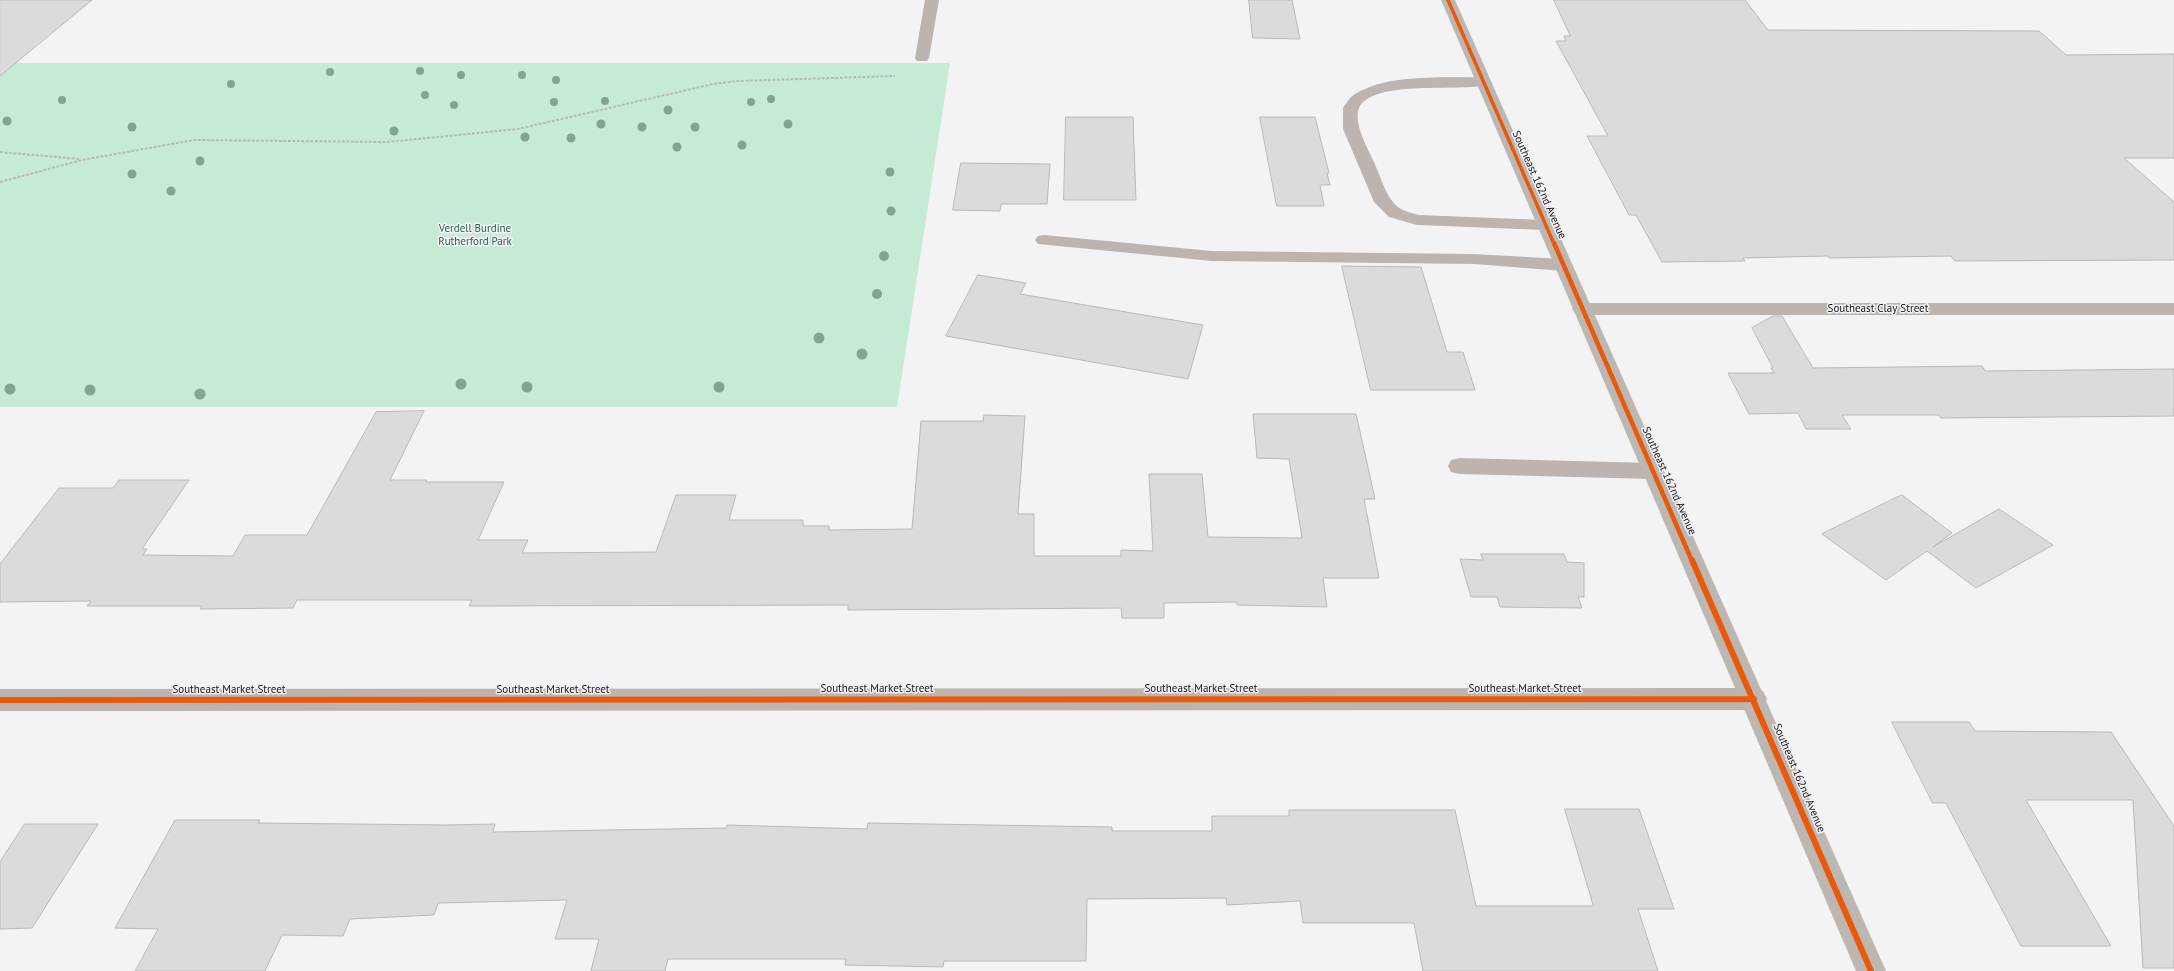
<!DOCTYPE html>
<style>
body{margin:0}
canvas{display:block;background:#f3f3f6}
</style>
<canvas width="2174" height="971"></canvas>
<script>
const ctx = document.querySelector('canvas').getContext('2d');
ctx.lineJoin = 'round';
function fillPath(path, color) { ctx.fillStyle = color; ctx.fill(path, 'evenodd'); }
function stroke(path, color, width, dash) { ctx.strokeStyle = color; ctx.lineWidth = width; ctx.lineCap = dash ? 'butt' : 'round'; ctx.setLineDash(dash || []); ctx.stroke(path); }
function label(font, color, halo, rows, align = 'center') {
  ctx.font = font + ' "PT Sans",sans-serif'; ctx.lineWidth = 3; ctx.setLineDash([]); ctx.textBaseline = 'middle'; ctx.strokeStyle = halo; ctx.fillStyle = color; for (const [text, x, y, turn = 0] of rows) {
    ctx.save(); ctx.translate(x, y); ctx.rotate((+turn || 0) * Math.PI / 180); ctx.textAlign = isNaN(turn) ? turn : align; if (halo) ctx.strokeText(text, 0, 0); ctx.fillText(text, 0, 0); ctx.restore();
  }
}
fillPath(new Path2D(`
 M0,63H950L897,407H0Z`), '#c5ebd5');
const building = new Path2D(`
 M0,0H92L0,76Z
 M1249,0H1292L1300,39L1253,38Z
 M1554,0H1745L1768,30L2039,31L2066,55L2174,54V158H2124L2174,202V260L1955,261L1951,256L1829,258L1828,256L1743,258L1745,261L1662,262L1636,215H1629L1587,136H1608L1556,41H1566L1564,36H1570Z
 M1066,117H1133L1136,200H1064Z
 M1260,117H1315L1329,173H1327L1330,185H1320L1324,206H1277Z
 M961,163L1050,164L1047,204H1001L1000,211L953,210Z
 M1342,266L1421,267L1447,352H1463L1475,390H1371Z
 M978,275L1026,283L1020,294L1203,325L1188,379L946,336Z
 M1773,316H1782L1813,368L1982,366L1985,371L2174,369V416L1941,418L1939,415H1842L1851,429H1806L1798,413L1749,414L1728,373H1774L1771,368H1773L1752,328Z
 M424,411L390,480H427L426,482H504L478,540H528L522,553L656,552L676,495H736L729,520H803V526H829V530L912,529L921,421H983L984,415L1025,416L1018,514H1034V556H1121V550L1153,551L1149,474H1202L1208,537L1302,538L1289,459L1257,458L1253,414H1356L1375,499H1364L1379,578H1323L1327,607L1237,605V602L1164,603V618H1122L1121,608L848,610V605L469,606L472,600H297L293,608L200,609L202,606H87L91,601L0,602V564L59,488H113L119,480H189L142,549H147L143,555L233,556L245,535H307L376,412Z
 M1902,495L1952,533L1933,547L1999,509L2053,545L1976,588L1927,551L1886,580L1822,534Z
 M1481,554H1564L1567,562L1584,563V597H1578L1582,608L1500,607L1497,597H1471L1460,559L1483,560Z
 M1892,722H1969L1975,731L2111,732L2174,826V968H2143L2133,800H2026L2111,946H2021L1946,803H1933Z
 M1565,809H1639L1674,909H1638L1658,971H1423L1414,923H1303L1300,901L1227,905L1226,898L1087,899L1086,961H944L943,967L845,965L846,959H668L665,971H591L599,939H555L567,900L438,903L434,915L350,919L343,936L282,935L265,971H135L158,929L115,928L175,820H260L258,823L446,825L495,824L493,832L726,828L727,825L867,829L868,823L1112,827V831H1212V816H1289V810H1455L1476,906H1593Z
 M25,824H98L32,928L0,929V862Z`);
fillPath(building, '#dbdbdd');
stroke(building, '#b9b8bb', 1);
stroke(new Path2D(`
 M0,152L79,159
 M0,182L82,160L194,140L387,142L518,129L713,84L738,81L895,76`), '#bbb7b5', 2, [3, 1.5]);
fillPath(new Path2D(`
 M925,0H939L929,58L927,61H917L915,58Z
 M1483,77L1488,79L1491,82L1488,85C1462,92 1372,79 1359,108C1353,123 1368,149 1374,162C1381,177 1386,200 1401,209C1406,212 1413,213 1419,215L1545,220L1551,221L1554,225L1551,229L1545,230L1417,225L1389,217L1374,202L1343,129V108C1346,103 1350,97 1355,94C1388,73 1446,78 1483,77Z
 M1044,235L1212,251L1474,254L1563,259L1569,261L1572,265L1569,269L1563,271L1474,264L1212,261L1038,244L1035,240L1038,236Z
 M1582,303H2174V315H1582L1575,313L1572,309L1575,305Z
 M1459,458L1653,463L1661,465L1664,471L1661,477L1653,479L1459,474L1451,472L1448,466L1451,460Z
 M1754,688L1763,691L1767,699L1763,707L1754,710L0,711V689Z`), '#bdb4b0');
fillPath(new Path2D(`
 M1441,0H1455L1886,971H1856Z`), '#bdb7b2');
stroke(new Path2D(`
 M1448,0L1554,244`), '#e8590c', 3.5);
stroke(new Path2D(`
 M1554,243L1692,561`), '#e8590c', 4.5);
stroke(new Path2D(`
 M1692,560L1871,971
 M0,700L1754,699`), '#e8590c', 6);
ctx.fillStyle = '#82a493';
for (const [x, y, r] of [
 [420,71,4],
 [330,72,4],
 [461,75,4],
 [522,75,4],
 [556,80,4],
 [231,84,4],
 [425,95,4],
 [771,99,4],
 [62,100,4],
 [605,101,4],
 [554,102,4],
 [751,102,4],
 [454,105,4],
 [668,110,4.5],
 [7,121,4.5],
 [601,124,4.5],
 [788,124,4.5],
 [132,127,4.5],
 [642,127,4.5],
 [695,127,4.5],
 [394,131,4.5],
 [525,137,4.5],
 [571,138,4.5],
 [742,145,4.5],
 [677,147,4.5],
 [200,161,4.5],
 [890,172,4.5],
 [132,174,4.5],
 [171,191,4.5],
 [891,211,4.5],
 [884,256,5],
 [877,294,5],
 [819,338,5.5],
 [862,354,5.5],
 [461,384,5.5],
 [527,387,5.5],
 [719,387,5.5],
 [10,389,5.5],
 [90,390,5.5],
 [200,394,5.5]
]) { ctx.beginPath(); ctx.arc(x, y, r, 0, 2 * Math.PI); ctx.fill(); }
label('11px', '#151517', '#f2f2f7', [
 ["Southeast 162nd Avenue",1539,185,66],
 ["Southeast Clay Street",1878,309],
 ["Southeast 162nd Avenue",1669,481,66],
 ["Southeast Market Street",877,689],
 ["Southeast Market Street",1201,689],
 ["Southeast Market Street",1525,689],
 ["Southeast Market Street",229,690],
 ["Southeast Market Street",553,690],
 ["Southeast 162nd Avenue",1799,778,67]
]);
label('11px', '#266342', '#f2f2f7', [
 ["Verdell Burdine",475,229],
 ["Rutherford Park",475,242]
]);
</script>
